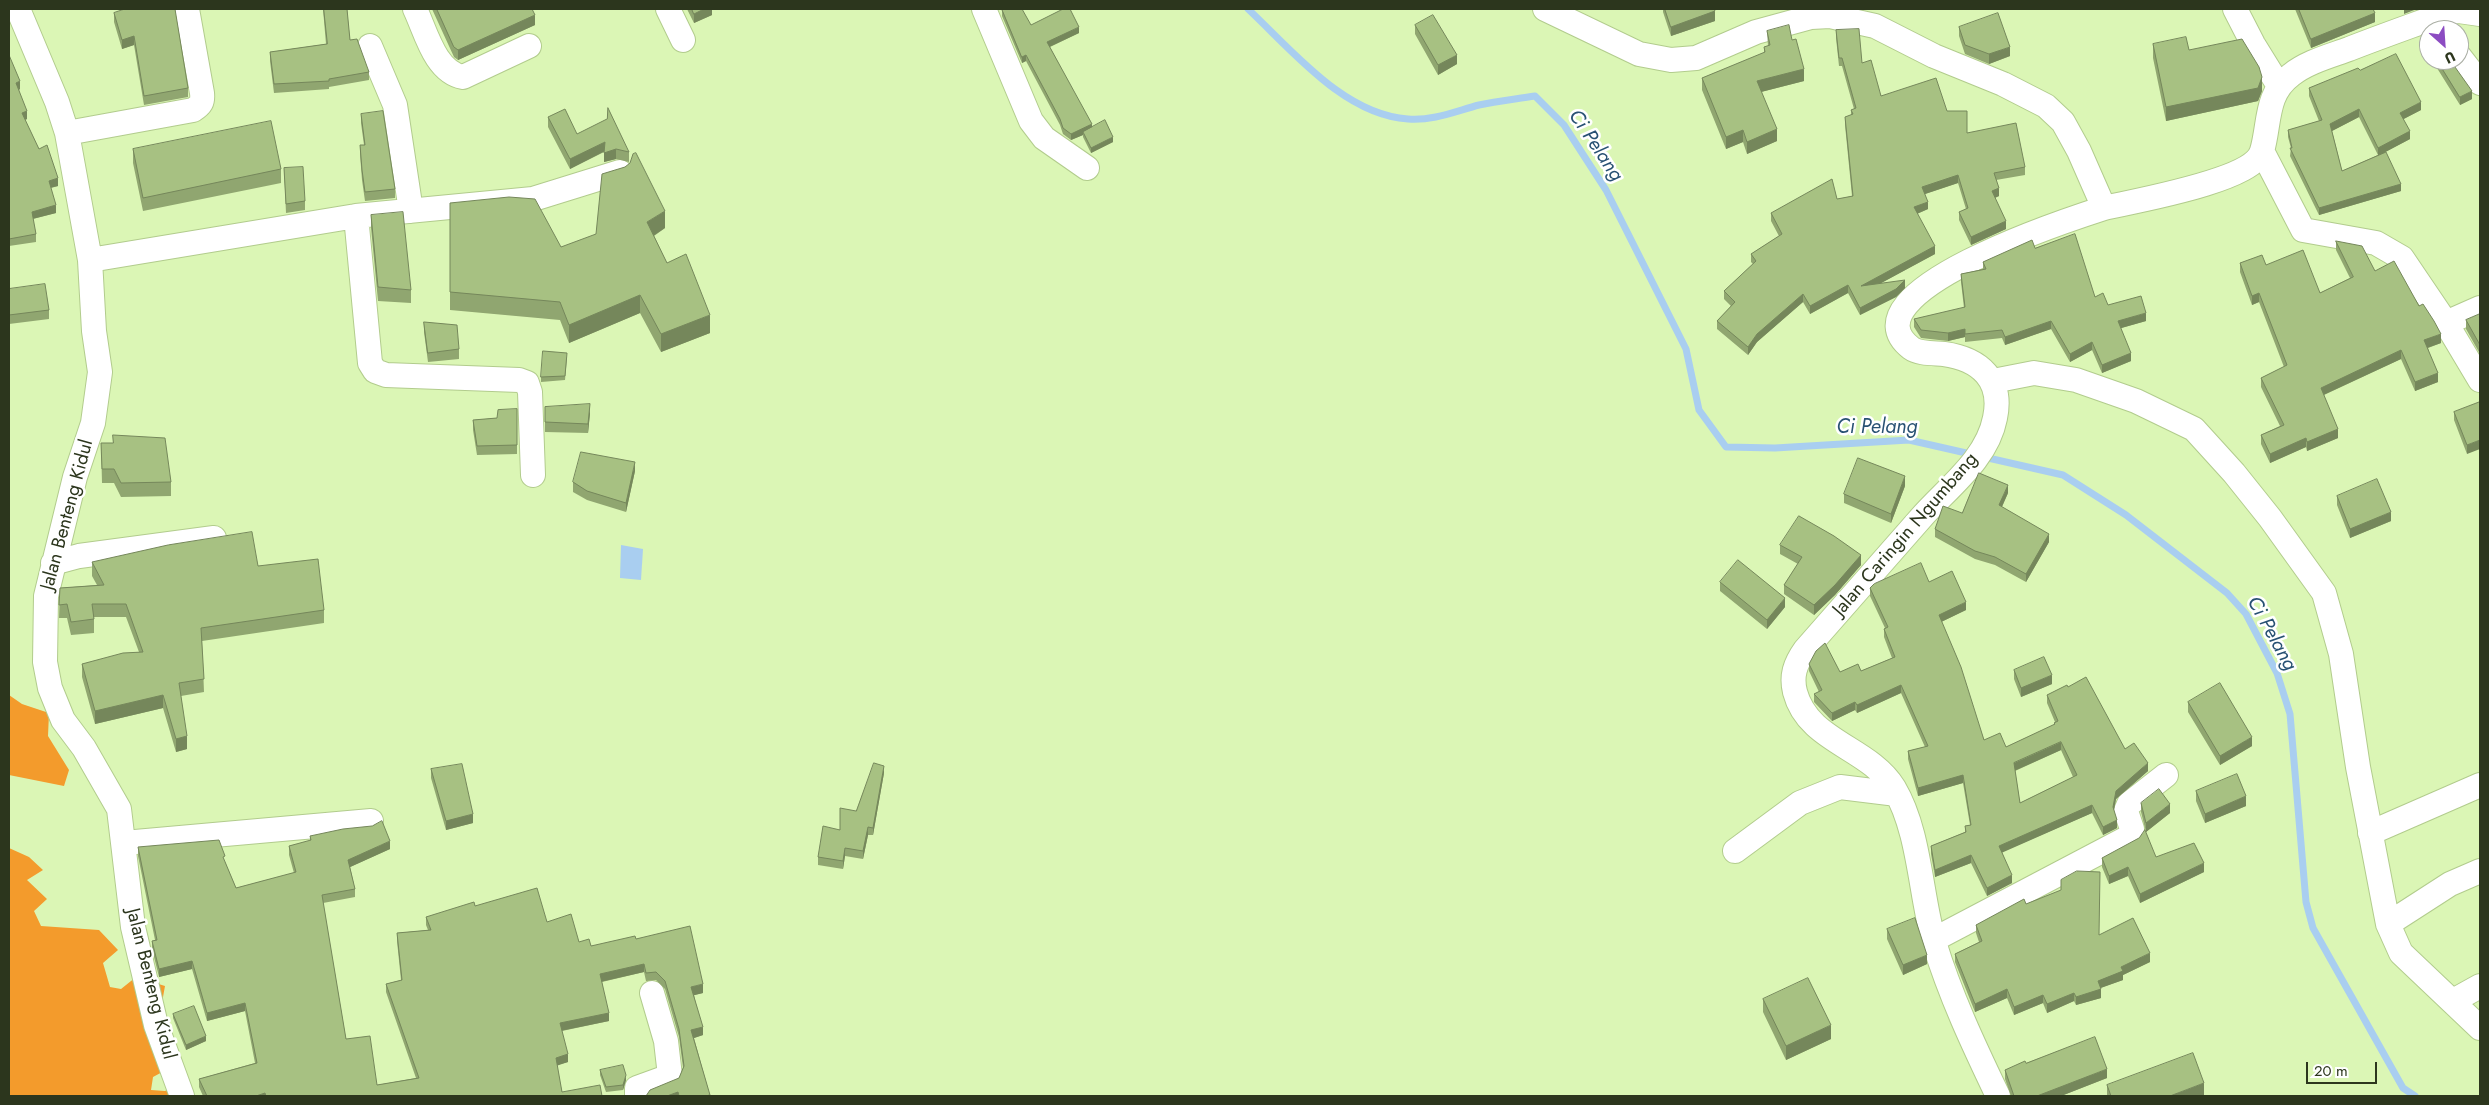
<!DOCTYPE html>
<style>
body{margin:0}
#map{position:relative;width:2489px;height:1105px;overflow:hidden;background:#dbf6b5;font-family:Jost,sans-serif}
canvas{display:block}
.frame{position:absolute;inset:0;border:10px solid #2c361d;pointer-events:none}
.north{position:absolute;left:2419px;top:20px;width:50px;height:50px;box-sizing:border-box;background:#fff;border:1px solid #abafa5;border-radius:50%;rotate:154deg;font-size:14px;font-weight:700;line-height:20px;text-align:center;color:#2c361d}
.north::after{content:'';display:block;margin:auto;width:18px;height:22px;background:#8c4cc2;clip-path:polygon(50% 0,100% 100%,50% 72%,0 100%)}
.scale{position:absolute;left:2306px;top:1062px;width:71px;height:22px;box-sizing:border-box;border:2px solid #2c361d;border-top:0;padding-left:6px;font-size:15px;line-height:18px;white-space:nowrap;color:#2c361d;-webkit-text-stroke:4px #fff;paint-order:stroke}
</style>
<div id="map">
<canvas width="2489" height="1105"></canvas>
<div class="frame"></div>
<div class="north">U</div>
<div class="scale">20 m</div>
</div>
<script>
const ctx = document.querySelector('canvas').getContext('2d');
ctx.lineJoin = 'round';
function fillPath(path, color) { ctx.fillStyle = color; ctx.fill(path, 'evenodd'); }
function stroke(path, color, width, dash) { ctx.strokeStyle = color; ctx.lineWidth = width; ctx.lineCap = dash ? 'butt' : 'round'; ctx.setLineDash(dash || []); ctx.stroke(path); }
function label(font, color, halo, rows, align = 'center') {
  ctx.font = font + ' Jost,sans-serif'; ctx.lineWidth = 5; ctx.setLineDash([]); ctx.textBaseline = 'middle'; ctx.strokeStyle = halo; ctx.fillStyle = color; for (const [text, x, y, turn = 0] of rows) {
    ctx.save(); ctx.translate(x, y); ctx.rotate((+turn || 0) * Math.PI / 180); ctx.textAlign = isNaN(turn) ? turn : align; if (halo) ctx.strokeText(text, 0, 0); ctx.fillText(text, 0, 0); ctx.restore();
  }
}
fillPath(new Path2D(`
 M9,695L22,704L49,713L48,736L69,770L64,786L9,775Z
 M9,848L29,857L43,870L27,880L47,899L34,911L41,926L99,930L118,950L103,963L110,987L121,989L136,977L165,986L161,1008L179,1063L153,1077L151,1090L165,1091L184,1080L195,1096H9Z`), '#f39b2c');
fillPath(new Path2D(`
 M621,545L643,549L641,580L620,578Z`), '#a9cef0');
stroke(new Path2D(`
 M1248,9C1292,50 1344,115 1408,119C1433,121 1456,111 1479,105C1497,101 1517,99 1535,96L1564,125L1606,190L1686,349L1699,410L1726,447L1775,448L1909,440L2063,475L2126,515L2227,593L2246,614L2277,673L2290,714L2306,902L2313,928L2403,1088L2415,1096`), '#a9cef0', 7);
const street = new Path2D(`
 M18,9L57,102L67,133L90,260L94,331L100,372L93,423L75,477L46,596L45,662L50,688L63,720L84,748L119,809L133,927L156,1025L182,1096
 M415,9C426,32 435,72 463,77L529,46
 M668,9L683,40
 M984,9L1031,121L1044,138L1087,168
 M1545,9L1639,54L1671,60L1696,58L1756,32L1811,17L1830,16L1875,26L1934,56L2003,84L2046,106L2063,122L2079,151L2104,208C2073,218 1840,293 1911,348C1919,354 1935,353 1944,354C1980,359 2003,380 1995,418C1987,460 1947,488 1920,519C1881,563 1843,607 1805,650C1795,664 1791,676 1795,692C1808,742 1869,747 1894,788C1920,832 1920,893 1934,942C1950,995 1974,1046 1998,1096
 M2235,9L2253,44L2279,86
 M370,46L395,105L411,211
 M2459,56L2480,83
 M67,133L193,110C201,105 203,102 202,93L187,9
 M2262,151L2303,230L2376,243L2402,258L2446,323L2480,380
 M2104,208C2134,201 2253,181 2262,151C2270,124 2265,94 2291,75C2307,62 2330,56 2349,49C2382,36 2414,25 2446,13L2459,11L2480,14
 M356,216L370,363L375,371L386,375L519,380L527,383L530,392L533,475
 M90,260L356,216L533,199L620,172
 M2446,323L2480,308
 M1993,381L2034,373L2076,380L2136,401L2194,429L2234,473L2270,518L2324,593L2341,654L2358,767L2388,924L2401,953L2480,1028
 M53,563L79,556L214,538
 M2370,833L2480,785
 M124,843L371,821
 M1735,851L1800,803L1840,787L1897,794
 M2388,924L2450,884L2480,871
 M1933,940L2127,838L2132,835V829L2126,811L2129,804L2166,775
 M2453,1001L2480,986
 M637,1096V1088L670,1076L666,1041L652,993`);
stroke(street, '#b2cc8d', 26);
stroke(street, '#fff', 24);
fillPath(new Path2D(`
 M323,9H347L350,40L369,72V80L329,87V89L274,93L270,61V52L326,44Z
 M432,9H532L535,25L458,60L454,57Z
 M687,9H712V15L694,23Z
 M1002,9L1031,25L1079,33L1050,47L1092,127L1113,142L1091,153L1083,137V135L1071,140L1063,134L1060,125L1026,61L1022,63L1002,16Z
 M1663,9H1714L1715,21L1671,36L1663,12Z
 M2295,9H2373L2375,22L2311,48Z
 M114,13L188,88V97L144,105L134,45L122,49L114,22Z
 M1415,25L1457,64L1438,75L1415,34Z
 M1959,27L2010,56L1989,64L1965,54L1959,36Z
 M1836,30L1862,63L1881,96L1947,111L1967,133L2025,167V175L1996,180L1999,196L1995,198L2006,229L1971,245L1959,220V212L1966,209L1958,183L1925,194L1928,209L1917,214L1935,254L1881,283L1905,288L1896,297L1860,315L1848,293L1810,314L1803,302L1757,342L1748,355L1717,329V321L1731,306L1724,299V291L1753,264L1751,262V254L1779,236L1771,221V213L1852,196L1845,125V117L1851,115V110L1854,109L1842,66H1839L1836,38Z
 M1767,31L1792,40L1804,81L1761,92L1777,141L1747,154L1743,142L1726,149L1702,90V78L1764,53V47L1768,46Z
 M2429,31V54L2422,42V35Z
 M2153,44L2189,50L2262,91L2258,101L2166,121L2153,58Z
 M9,55L20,89L19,90L27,119L25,120L39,149L58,186L51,188L56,213L33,219L36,234V242L9,246Z
 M2432,60H2450L2472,99L2460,105Z
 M2360,70L2421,110L2403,119L2410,139L2385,152L2401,191L2319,215L2290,156L2291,148L2288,137V130L2319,121L2309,96V88ZM2359,117L2378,155L2342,171L2332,131Z
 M361,114L395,189V198L365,201L362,180L360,154V145H364L361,123Z
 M548,117L577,134L629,152V162L616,159L604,162V152L570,169L548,127Z
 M133,149L281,169V183L143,211L133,163Z
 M284,168L305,201V210L286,213Z
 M450,203L561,247L665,228L654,236L667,263L710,333L661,352L640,313L569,343L560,320L450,310Z
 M371,215L411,290V303L378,301L371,228Z
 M2336,241L2375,271L2441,343L2428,348L2438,382L2415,391L2401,359L2324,395L2338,438L2307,451L2306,447L2270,463L2261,444V435L2280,426L2261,387V378L2284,367L2259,302L2252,305L2240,272V263L2266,265L2320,293L2350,278L2336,250Z
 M2035,248L2095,297L2108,305L2146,321L2121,328L2131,361L2102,373L2092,350L2070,362L2051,329L2005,345L2002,338L1965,342V337L1948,341L1921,338L1914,327V319L1964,308L1961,282V274L1983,269V262Z
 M9,289L49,310V319L9,324Z
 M2480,314V354L2466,329V320Z
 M424,322L459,349V359L428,362L424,332Z
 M567,357L565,380L541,382V377Z
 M2480,402L2467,454L2454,420V412Z
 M545,407L590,413L588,433L545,432Z
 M517,409V454L477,455L473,430V420L497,418Z
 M101,443L171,482V496L121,497L114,483H102Z
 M635,471L626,512L587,500L573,492V482Z
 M1905,486L1891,523L1844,503V494Z
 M2008,493L2002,507L2049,542L2026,582L1995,565L1975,559L1935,537V529L1962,513Z
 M2337,496L2391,521L2350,538L2337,505Z
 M1780,545L1861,565L1835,595L1814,615L1784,594V585L1798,564L1780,554Z
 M92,562L258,566L324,610V623L202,641L204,692L181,696L187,749L176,752L163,708L95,724L82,677V664L139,652L126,617H94V633L71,635L67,618H59L60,588L97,585L92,576Z
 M1720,582L1785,607L1767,629L1720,591Z
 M1929,582L1966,610L1941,622L1984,740L2006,747L2054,725V723L2055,722L2047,703V695L2068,687L2125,749L2148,771L2116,799L2114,810L2117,828L2103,835L2092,813L2002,852L2012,883L1987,896L1971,863L1935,877L1931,854V846L1965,832V826L1970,825L1963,783L1918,796L1908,759V751L1925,747L1901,693L1857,713L1855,710L1832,721L1814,702V694L1819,692L1809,671V664L1840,672L1861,671L1892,658L1884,637V629L1885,628L1870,596V588ZM2061,750L2073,777L2020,803L2015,771Z
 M2014,670L2052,684L2021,697L2014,679Z
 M2188,702L2252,746L2220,765L2188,712Z
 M431,769L473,823L446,830L431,778Z
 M884,773L873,835H868L863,859L845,856L843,869L818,865V857L840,830L856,811Z
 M2196,791L2246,806L2205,823L2196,801Z
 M2141,803L2170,813L2146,832L2141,812Z
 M310,836L390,849L350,867L355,889V897L323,903L346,1039L377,1085L416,1078L386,992V984L401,980L397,941V933L428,930L426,925V917L475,906L547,922L579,942L591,946L636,939L703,993L694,995L703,1035L694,1038L710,1096H646L679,1078L683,1068L679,1037L665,989L656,980L646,981L644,972L602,982L609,1021L562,1031L568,1062L557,1065L562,1092L602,1096H203L199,1087V1079L255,1063L245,1011L207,1021L192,969L159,977L152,949V941L155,940L138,856V847L225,862L236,888L294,873L289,855V846L310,841Z
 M2156,857L2204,872L2140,903L2128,876L2109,884L2102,867V858Z
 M2026,904L2099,935L2150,962L2123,975V980L2100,988L2101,998L2076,1005L2074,1001L2047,1013L2043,1003L2014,1015L2007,998L1975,1012L1955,962V954L1979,942L1976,933V925Z
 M1887,929L1927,964L1903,975L1887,939Z
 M1763,999L1831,1039L1786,1060L1763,1012Z
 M173,1014L206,1041L186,1050L173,1018Z
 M2026,1063L2107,1078L2061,1096H2011L2005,1079V1070Z
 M600,1070L626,1080L623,1090L606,1092L600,1075Z
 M2107,1085L2204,1096H2107Z`), '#90a670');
fillPath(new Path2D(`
 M704,9H712V15L694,23V14Z
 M2404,9H2417L2404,14Z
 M1715,11V21L1671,36V27Z
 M2375,13V22L2311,48V39Z
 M535,15V25L458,60V50Z
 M1079,27V33L1047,48V42Z
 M134,36V45L122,49V40Z
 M2010,47V56L1989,64V54Z
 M1026,55V61L1022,63V57Z
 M1457,55V64L1438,75V65Z
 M1804,69V81L1757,93V81Z
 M2262,77V91L2258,101L2166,121V107Z
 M20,81V89L16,91V83Z
 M2472,91V99L2460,105V97Z
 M2421,102V110L2400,121V113Z
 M2359,109V117L2330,132V124Z
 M27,111V119L22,121V113Z
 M1092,124V130L1083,132V135L1071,140V134Z
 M1777,129V141L1747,154V142Z
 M1743,130V142L1726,149V137Z
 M2410,131V139L2378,156V148Z
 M1113,137V142L1091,153V148Z
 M605,142V151L570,169V159Z
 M616,149V159L604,162V153Z
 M1958,175V183L1922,195V187Z
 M58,178V186L49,188V181Z
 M2401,184V191L2319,215V208Z
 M1999,188V196L1992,199V191Z
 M1928,202V209L1914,215V207Z
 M56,205V213L32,219V212Z
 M665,211V228L647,240V222Z
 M2006,221V229L1971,245V237Z
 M1935,246V254L1861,294V286Z
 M1905,280V288L1896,297L1860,315V308Z
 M1848,285V293L1810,314V306Z
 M2259,293V302L2252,305V296Z
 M1803,294V302L1757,342L1748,355V347L1757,334Z
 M640,295V313L569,343V325Z
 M2146,313V321L2118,329V321Z
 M710,315V333L661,352V334Z
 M2051,321V329L2005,345V337Z
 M1965,329V337L1948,341V333Z
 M2441,334V343L2424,349V340Z
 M2092,342V350L2070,362V354Z
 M2401,350V359L2321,396V388Z
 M2131,353V361L2102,373V365Z
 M2438,373V382L2415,391V382Z
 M590,404V413L588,433V424Z
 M2338,429V438L2307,451V442Z
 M2306,438V447L2270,463V454Z
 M2480,440V449L2467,454V445Z
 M635,462V471L626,512V503Z
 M1905,476V486L1891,523V514Z
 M2008,485V493L1999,513V505Z
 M2391,512V521L2350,538V529Z
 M2049,534V542L2026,582V574Z
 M1861,555V565L1835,595L1814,615V605Z
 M1785,598V607L1767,629V620Z
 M1966,602V610L1939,623V615Z
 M2052,675V684L2021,697V688Z
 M1901,685V693L1857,713V705Z
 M163,695V708L95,724V711Z
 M1855,702V710L1832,721V713Z
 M187,736V749L176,752V739Z
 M2252,737V746L2220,765V756Z
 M2061,742V750L2014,771V763Z
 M2148,763V771L2116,799L2113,815V807L2116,791Z
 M884,766V773L873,835V828Z
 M1963,775V783L1918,796V788Z
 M2246,796V806L2205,823V814Z
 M2170,804V813L2146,832V823Z
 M2092,805V813L1999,854V846Z
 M473,814V823L446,830V821Z
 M2117,820V828L2103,835V827Z
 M868,827V835L863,859V851Z
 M390,841V849L348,868V860Z
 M845,848V856L843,869V861Z
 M1971,855V863L1935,877V870Z
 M2204,863V872L2140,903V894Z
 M2128,867V876L2109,884V876Z
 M2012,875V883L1987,896V888Z
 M2150,953V962L2123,975V980L2098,989V981L2121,967Z
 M1927,955V964L1903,975V965Z
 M192,961V969L159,977V969Z
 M644,964V972L600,982V974Z
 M703,984V993L691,996V987Z
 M2007,989V998L1975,1012V1004Z
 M2101,989V998L2076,1005V997Z
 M2074,993V1001L2047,1013V1004Z
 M2043,995V1003L2014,1015V1007Z
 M245,1003V1011L207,1021V1013Z
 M609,1013V1021L560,1031V1023Z
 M1831,1025V1039L1786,1060V1046Z
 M703,1027V1035L691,1039V1030Z
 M206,1036V1041L186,1050V1045Z
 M568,1054V1062L556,1066V1058Z
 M2107,1069V1078L2061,1096H2037Z
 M626,1075V1080L623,1090V1085Z
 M2204,1083V1096H2170Z
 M678,1092V1096H667Z
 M265,1093V1096H256Z`), '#75875b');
const building = new Path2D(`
 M125,9H175L188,88L144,96L134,36L122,40L114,13Z
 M324,9H347L350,40L357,39L369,72L329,79V81L274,84L270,52L327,44Z
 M437,9H532L535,15L458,50L454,47Z
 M692,9H704L694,14Z
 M1002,9H1022L1031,25L1063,9H1070L1079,27L1047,42L1092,124L1071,134L1063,128L1060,119L1026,55L1022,57Z
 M1665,9H1714L1715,11L1671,27Z
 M2299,9H2373L2375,13L2311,39Z
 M1998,13L2010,47L1989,54L1965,45L1959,27Z
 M1433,15L1457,55L1438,65L1415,25Z
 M1789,25L1792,40L1796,39L1804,69L1757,81L1777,129L1747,142L1743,130L1726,137L1702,78L1765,52L1764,47L1770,45L1767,31Z
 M2440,26L2442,30H2431Z
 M1859,29L1862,63L1871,60L1881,96L1936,78L1947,111H1967V133L2016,123L2025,167L1994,173L1999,188L1992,191L2006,221L1971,237L1959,212L1968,208L1958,175L1922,187L1928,202L1914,207L1935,246L1861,286L1905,280L1896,289L1860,308L1848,285L1810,306L1803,294L1757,334L1748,347L1717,321L1735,302L1724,291L1756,261L1751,254L1782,234L1771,213L1832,179L1837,199L1853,196L1845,117L1853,114L1851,110L1856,108L1842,58H1839L1836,30Z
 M2429,31V47L2422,35Z
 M2186,37L2189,50L2242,39L2259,67L2262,77L2258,88L2166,107L2153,44Z
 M2396,54L2421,102L2400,113L2410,131L2378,148L2359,109L2330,124L2342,171L2386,152L2401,184L2319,208L2290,148H2292L2288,130L2322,120L2309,88L2358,68L2360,70Z
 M9,55L20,81L16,83L27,111L22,113L39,149L47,145L58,178L49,181L56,205L32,212L36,234L9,239Z
 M2437,60H2450L2472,91L2460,97Z
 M608,108L629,152L616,149L604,153L605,142L570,159L548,117L565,109L577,134L607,119Z
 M383,111L395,189L365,192L362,170L360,145H365L361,114Z
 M1105,120L1113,137L1091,148L1083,132Z
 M271,121L281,169L143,198L133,149Z
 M636,153L665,211L647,222L667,263L686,254L710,315L661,334L640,295L569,325L560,302L450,292V203L509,197L535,199L561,247L596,234L602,174L625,167L630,163L633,154Z
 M303,167L305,201L286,204L284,168Z
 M403,212L411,290L378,287L371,215Z
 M2075,234L2095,297L2103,293L2108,305L2141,296L2146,313L2118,321L2131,353L2102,365L2092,342L2070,354L2051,321L2005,337L2002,330L1965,334V329L1948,333L1921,330L1914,319L1965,307L1961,274L1986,269L1983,262L2032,240L2035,248Z
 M2336,241L2362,246L2375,271L2394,261L2419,306L2423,304L2434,321L2441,334L2424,340L2438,373L2415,382L2401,350L2321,388L2338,429L2307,442L2306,438L2270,454L2261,435L2284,425L2261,378L2287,365L2259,293L2252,296L2240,263L2262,255L2266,265L2303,250L2320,293L2353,277Z
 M45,284L49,310L9,315V289Z
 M2480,314V345L2466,320Z
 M424,322L457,325L459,349L428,353Z
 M543,351L567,353L565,376L541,377Z
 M2480,402V440L2467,445L2454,412Z
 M590,404L588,424L545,422V407Z
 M517,409V445L477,446L473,420L497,418L498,410Z
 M113,435L165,438L171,482L121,483L114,469H102L101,443H113Z
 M581,452L635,462L626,503L587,491L573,482Z
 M1858,458L1905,476L1891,514L1844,494Z
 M1979,473L2008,485L1999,505L2049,534L2026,574L1995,557L1975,551L1935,529L1943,506L1962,513Z
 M2377,479L2391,512L2350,529L2337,496Z
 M1799,516L1834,536L1861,555L1835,585L1814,605L1784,585L1802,557L1780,545Z
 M252,532L258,566L318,559L324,610L201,628L204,679L179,683L187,736L176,739L163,695L95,711L82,664L123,653L143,652L126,604H92L94,619L71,622L67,604L59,605L60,588L104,585L92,562L168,545Z
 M1738,560L1785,598L1767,620L1720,582Z
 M1921,563L1929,582L1952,571L1966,602L1939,615L1961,667L1984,740L2000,733L2006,747L2055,724L2054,723L2058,721L2047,695L2067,685L2068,687L2086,677L2125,749L2134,743L2148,763L2116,791L2113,807L2117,820L2103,827L2092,805L1999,846L2012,875L1987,888L1971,855L1935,870L1931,846L1966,832L1965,826L1971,825L1963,775L1918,788L1908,751L1928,746L1901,685L1857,705L1855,702L1832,713L1814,694L1822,690L1809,664L1816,651L1825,643L1840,672L1858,664L1861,671L1895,657L1884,629L1888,627L1870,588L1874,584ZM2061,742L2077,775L2020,803L2014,763Z
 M2044,657L2052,675L2021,688L2014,670Z
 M2220,683L2252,737L2220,756L2188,702Z
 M874,763L884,766L873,828L868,827L863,851L845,848L843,861L818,857L823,826L840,830V808L856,811Z
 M462,764L473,814L446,821L431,769Z
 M2237,774L2246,796L2205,814L2196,791Z
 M2159,789L2170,804L2146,823L2141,803Z
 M382,821L390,841L348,860L355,889L322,895L346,1039L370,1036L377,1085L419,1078L386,984L402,980L397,933L431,930L426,917L474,902L475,906L537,888L547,922L571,914L579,942L589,939L591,946L635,936L636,939L690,926L703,984L691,987L703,1027L691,1030L710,1095L705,1096H679L678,1092L667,1096H646L650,1090L679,1078L684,1066L679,1029L665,981L656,972L646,973L644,964L600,974L609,1013L560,1023L568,1054L556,1058L562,1092L600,1085L602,1096H266L265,1093L256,1096H207L199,1079L257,1063L245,1003L207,1013L192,961L159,969L152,941L157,940L138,847L219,840L225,856L223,857L236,888L296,872L289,846L311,840L310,836L343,829L372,826Z
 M2145,830L2156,857L2194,843L2204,863L2140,894L2128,867L2109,876L2102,858L2139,838Z
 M2077,871L2100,872L2099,935L2133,918L2150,953L2121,967L2123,971L2098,981L2101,989L2076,997L2074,993L2047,1004L2043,995L2014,1007L2007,989L1975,1004L1955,954L1982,941L1976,925L2024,899L2026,904L2061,890V880Z
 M1915,918L1927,955L1903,965L1887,929Z
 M1808,978L1831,1025L1786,1046L1763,999Z
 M194,1006L206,1036L186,1045L173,1014Z
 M2095,1037L2107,1069L2037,1096H2014L2005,1070L2025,1061L2026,1063Z
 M2193,1053L2204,1083L2170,1096H2111L2107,1085Z
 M623,1065L626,1075L623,1085L606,1087L600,1070Z`);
fillPath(building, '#a7c182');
stroke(building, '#75875b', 1);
label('19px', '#2c361d', '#fff', [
 ["Jalan Benteng Kidul",68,515,-75],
 ["Jalan Caringin Ngumbang",1906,535,-49],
 ["Jalan Benteng Kidul",150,984,76]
]);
label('italic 20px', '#285173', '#fff', [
 ["Ci Pelang",1595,146,56],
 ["Ci Pelang",1877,428],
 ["Ci Pelang",2271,634,61]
]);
</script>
